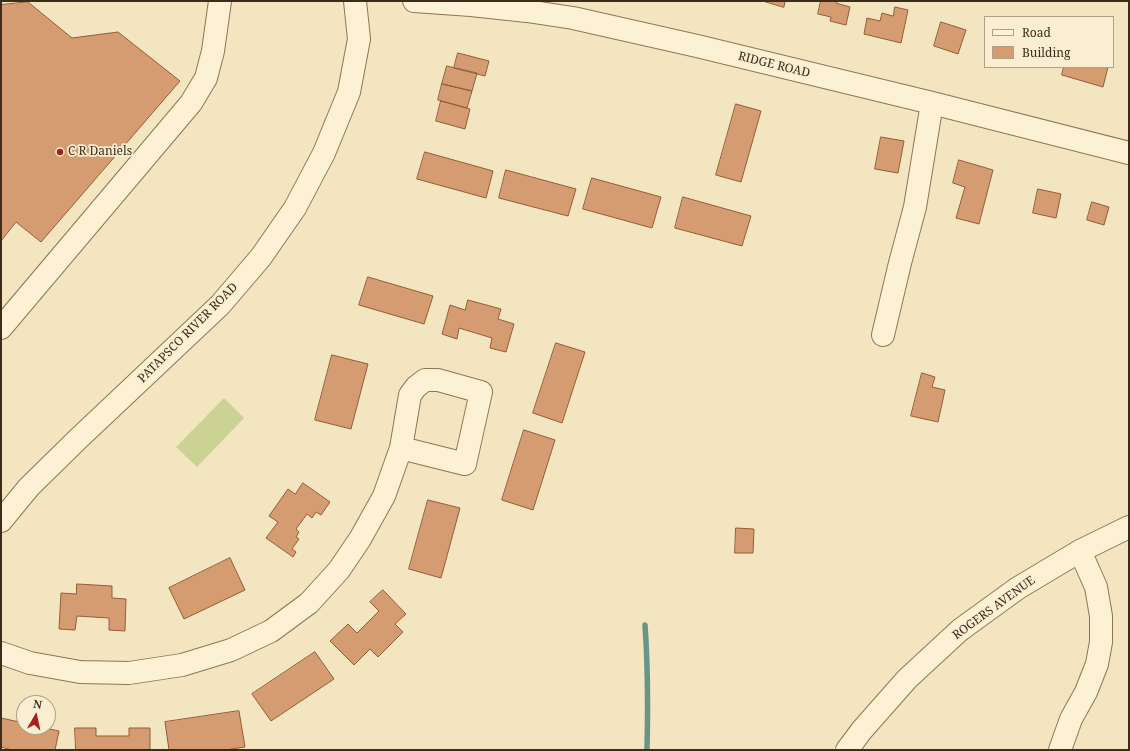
<!DOCTYPE html>
<style>
body{margin:0}
#map{position:relative;width:1130px;height:751px;overflow:hidden;background:#f3e5c0;font-family:"Noto Serif",serif}
canvas{display:block}
.frame{position:absolute;inset:0;border:2px solid #3d2c1c;pointer-events:none}
.legend{position:absolute;left:984px;top:16px;width:130px;height:52px;box-sizing:border-box;background:#f9eed1;border:1px solid #aea089;margin:0;padding:5px 7px;list-style:none;font-size:12px;color:#3d2c1c}
.legend li{display:flex;align-items:center;gap:8px;height:20px}
.legend b{width:20px;border:1px solid #aea089}
.north{position:absolute;left:16px;top:695px;width:40px;height:40px;box-sizing:border-box;background:#f9eed1;border:1px solid #aea089;border-radius:50%;rotate:9deg;font-size:11px;font-weight:700;line-height:16px;text-align:center;color:#3d2c1c}
.north::after{content:'';display:block;margin:auto;width:14px;height:18px;background:#a51f1e;clip-path:polygon(50% 0,100% 100%,50% 72%,0 100%)}
</style>
<div id="map">
<canvas width="1130" height="751"></canvas>
<div class="frame"></div>
<ul class="legend">
<li><b style="height:5px;background:#fdf1d5"></b>Road</li>
<li><b style="height:11px;background:#d69c71"></b>Building</li>
</ul>
<div class="north">N</div>
</div>
<script>
const ctx = document.querySelector('canvas').getContext('2d');
ctx.lineJoin = 'round';
function fillPath(path, color) { ctx.fillStyle = color; ctx.fill(path, 'evenodd'); }
function stroke(path, color, width, dash) { ctx.strokeStyle = color; ctx.lineWidth = width; ctx.lineCap = dash ? 'butt' : 'round'; ctx.setLineDash(dash || []); ctx.stroke(path); }
function label(font, color, halo, rows, align = 'center') {
  ctx.font = font + ' "Noto Serif",serif'; ctx.lineWidth = 3.5; ctx.setLineDash([]); ctx.textBaseline = 'middle'; ctx.strokeStyle = halo; ctx.fillStyle = color; for (const [text, x, y, turn = 0] of rows) {
    ctx.save(); ctx.translate(x, y); ctx.rotate((+turn || 0) * Math.PI / 180); ctx.textAlign = isNaN(turn) ? turn : align; if (halo) ctx.strokeText(text, 0, 0); ctx.fillText(text, 0, 0); ctx.restore();
  }
}
fillPath(new Path2D(`
 M224,398L244,418L197,467L176,447Z`), '#cad393');
stroke(new Path2D(`
 M645,625C648,667 648,708 647,750`), '#69948a', 5.5);
const building = new Path2D(`
 M763,1H785L784,7Z
 M821,1H837L836,3L850,7L846,25L830,21L831,17L818,14Z
 M28,2L72,38L118,32L180,81L41,242L16,222L1,241V5Z
 M895,7L908,10L901,43L864,34L867,18L880,21L882,13L893,16Z
 M941,22L966,30L958,54L934,46Z
 M458,53L489,61L485,76L454,68Z
 M447,66L477,73L472,91L442,84Z
 M1064,67H1108L1103,87L1062,75Z
 M442,84L472,91L467,108L438,100Z
 M441,101L470,109L465,129L436,121Z
 M736,104L761,111L741,182L716,175Z
 M881,137L904,141L898,173L875,169Z
 M425,152L493,171L486,198L417,179Z
 M959,160L993,170L979,224L956,218L965,187L953,183Z
 M506,170L576,189L568,216L499,198Z
 M592,178L661,197L652,228L583,209Z
 M1038,189L1061,194L1056,218L1033,213Z
 M683,197L751,216L742,246L675,228Z
 M1092,202L1109,207L1104,225L1087,220Z
 M368,277L433,296L424,324L359,305Z
 M468,300L501,309L498,319L514,324L506,352L490,348L492,338L459,328L457,339L442,334L450,305L465,310Z
 M556,343L585,352L562,423L533,413Z
 M332,355L368,364L351,429L315,420Z
 M922,373L935,377L932,387L945,390L938,422L911,416Z
 M524,430L555,440L533,510L502,500Z
 M303,483L330,502L321,515L316,512L312,518L307,514L296,529L299,532L296,537L299,539L292,549L296,552L293,557L266,538L278,522L269,516L288,489L295,494Z
 M428,500L460,508L441,578L409,569Z
 M736,528L754,529L753,553H735Z
 M230,558L245,590L184,619L169,588Z
 M77,584L112,586V598L126,599L125,631L109,630V618L77,616L75,630L59,629L61,593L76,594Z
 M383,590L406,614L395,624L403,632L378,657L370,649L354,665L330,641L348,624L357,633L379,611L370,602Z
 M315,652L334,679L271,721L252,694Z
 M239,711L245,747L225,750H169L165,722Z
 M1,718L24,723V727H40L59,731L55,750H12L1,747Z
 M75,728H96V736H129V728H150V750H76Z`);
fillPath(building, '#d69c71');
stroke(building, '#915d38', 1);
const minor = new Path2D(`
 M414,1L471,5L527,11L573,18L697,46L932,103L1129,153
 M1,328L191,103L206,78L213,51L220,1
 M883,335L900,263L915,207L932,103
 M1,521L29,487L78,439L220,305L261,257L295,208L324,153L349,92L359,39L355,1
 M1,653L30,663L80,672L129,673L182,665L231,650L271,631L309,603L339,570L360,539L384,496L401,448L410,395L416,387L425,380H438L481,392L465,464L401,448
 M847,750L862,730L907,679L960,630L1018,588L1080,551L1129,527
 M1060,750L1071,719L1086,692L1097,664L1101,642V616L1096,587L1080,551`);
stroke(minor, '#8f7555', 24);
stroke(minor, '#fdf1d5', 22);
for (const [x, y, r, color] of [
 [60,152,4,"#a51f1e"]
]) { const dot = new Path2D(); dot.arc(x, y, r, 0, 2 * Math.PI); ctx.fillStyle = color; ctx.fill(dot); stroke(dot, '#f9eed1', 1.5); }
label('12px', '#3d2c1c', '#f9eed1', [
 ["RIDGE ROAD",774,65,14],
 ["PATAPSCO RIVER ROAD",188,333,-45],
 ["ROGERS AVENUE",994,608,-36]
]);
label('12px', '#3d2c1c', '#f9eed1', [
 ["C R Daniels",68,152]
], 'left');
</script>
